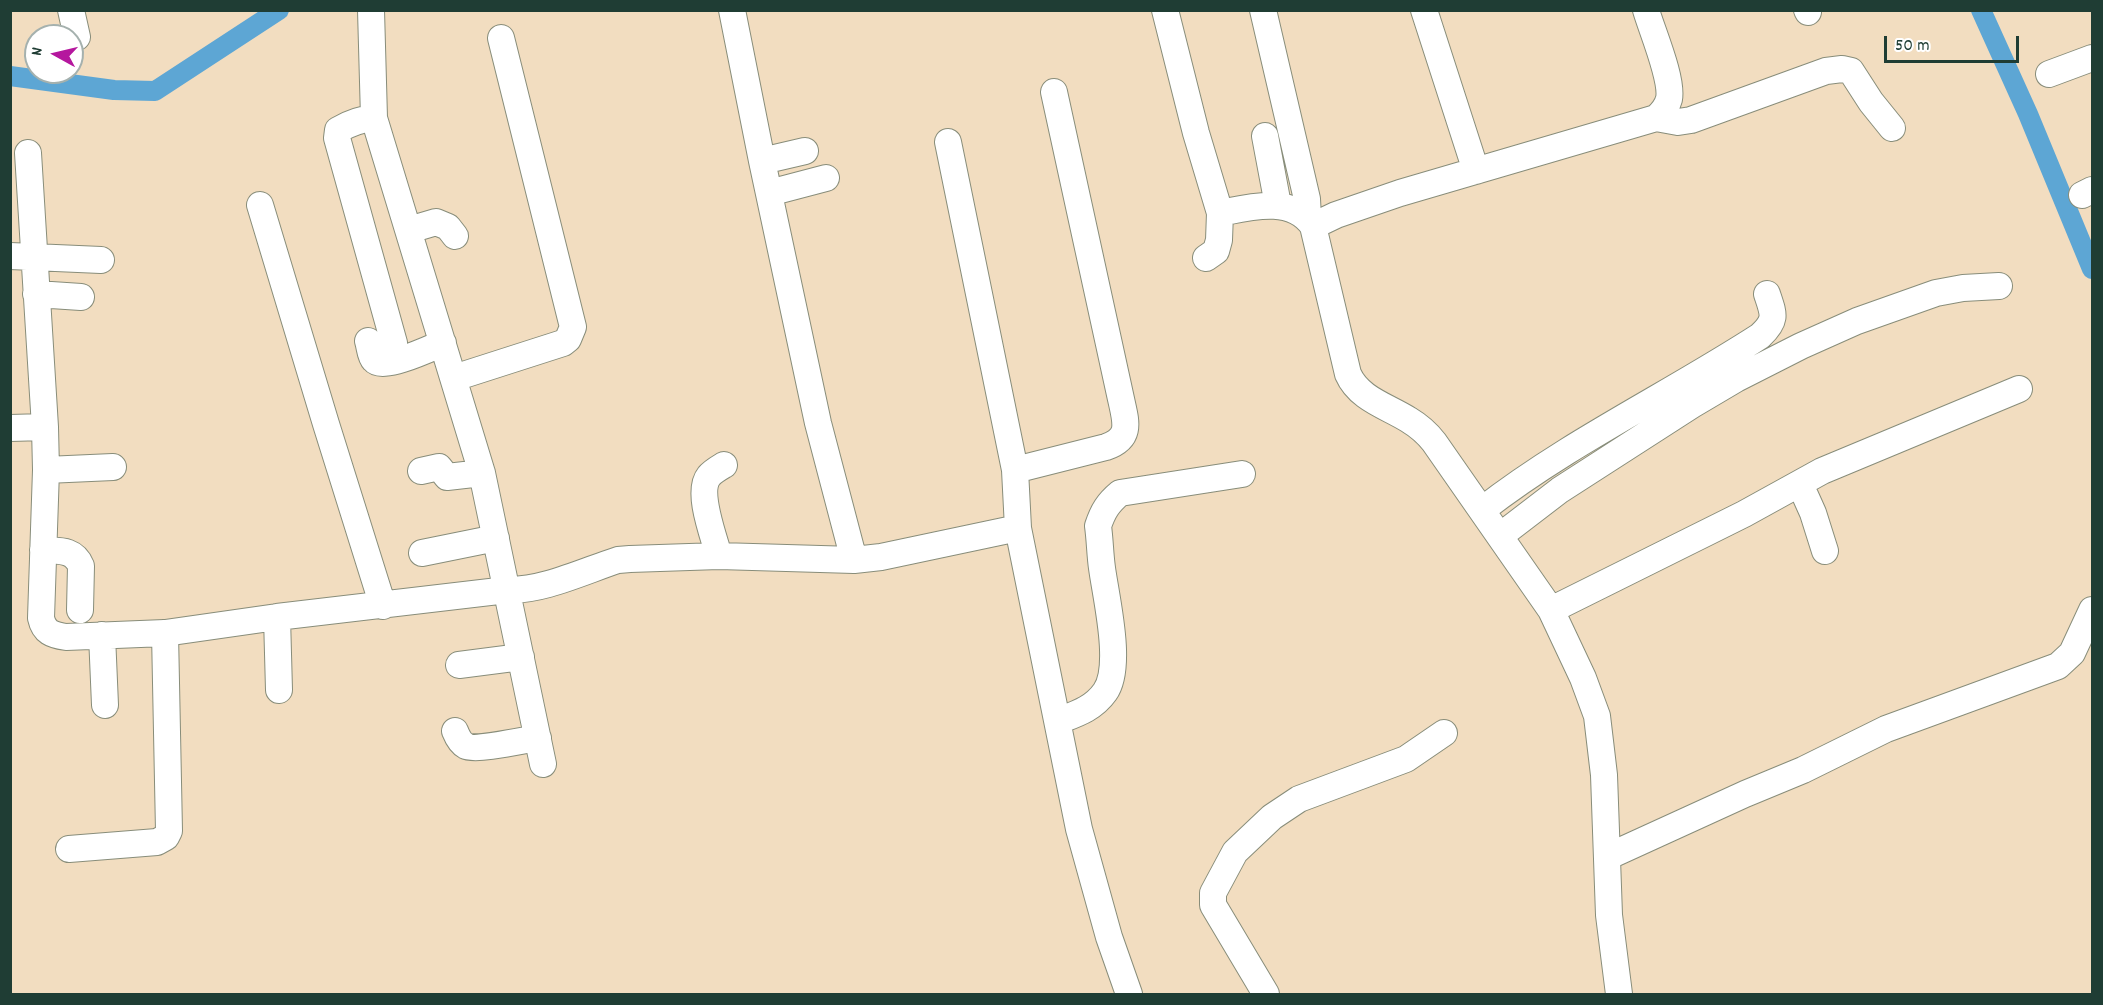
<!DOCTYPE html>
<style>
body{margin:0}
#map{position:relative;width:2103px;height:1005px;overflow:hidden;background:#f2ddc0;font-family:Dekko,sans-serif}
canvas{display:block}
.frame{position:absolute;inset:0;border:12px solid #1f3d34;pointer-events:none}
.north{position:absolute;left:24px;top:24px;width:60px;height:60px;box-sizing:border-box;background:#fff;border:2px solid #a5b1ae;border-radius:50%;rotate:278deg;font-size:16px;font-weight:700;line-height:24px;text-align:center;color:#1f3d34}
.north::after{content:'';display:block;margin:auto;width:21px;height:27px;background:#b5179e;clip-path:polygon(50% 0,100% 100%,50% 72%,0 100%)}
.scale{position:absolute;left:1884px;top:36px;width:135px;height:27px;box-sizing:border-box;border:3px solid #1f3d34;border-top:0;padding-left:8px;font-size:18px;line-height:21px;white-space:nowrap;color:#1f3d34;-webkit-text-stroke:4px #fff;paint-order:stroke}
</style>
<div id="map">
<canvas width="2103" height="1005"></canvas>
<div class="frame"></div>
<div class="north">N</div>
<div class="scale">50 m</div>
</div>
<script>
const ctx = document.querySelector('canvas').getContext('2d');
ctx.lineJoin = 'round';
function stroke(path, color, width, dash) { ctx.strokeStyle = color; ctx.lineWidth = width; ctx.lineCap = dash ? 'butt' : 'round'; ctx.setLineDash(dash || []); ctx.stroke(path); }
stroke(new Path2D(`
 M1981,10L2028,114L2092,269
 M10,76L114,90L155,91L279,10`), '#5da6d4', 20);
const minor = new Path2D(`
 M71,10L77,37
 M371,10L374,118L482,473L543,764
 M732,10L762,161L818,423L854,560
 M1165,10L1196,133L1220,213L1219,240L1216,251L1206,258
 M1263,10L1307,199L1308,218
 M1424,10L1476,171
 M1807,10L1808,12
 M2049,74L2092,58
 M374,118C361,119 350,123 338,130L337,138L394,343
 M1656,118L1678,122L1691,120L1826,71L1842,69L1851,71L1871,102L1892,128
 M1265,136L1278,205
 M948,142L1015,470L1018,528
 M28,153L45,427L46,470L41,618C44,632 52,635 66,637L165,633L277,617L507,590C543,591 584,571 618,560L630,559L719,556L854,560L881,557L1018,528L1079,829L1109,937L1129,994
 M762,161L805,151
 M769,193L826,178
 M2082,195L2092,190
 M260,205L326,424L383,606
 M1220,213C1250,207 1292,195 1313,226
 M409,230L436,222L448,227L455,236
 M10,256L101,260
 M36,294L81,297
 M368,341C370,347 370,356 374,360C383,371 431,348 443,343
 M454,378L563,343L568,339L573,327L501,38
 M10,428L45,427
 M46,470L113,467
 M1015,470L1106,447C1132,438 1126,422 1121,399L1054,92
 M421,471L439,467L447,477L482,473
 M1800,484L1813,513L1825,551
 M1482,510C1568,443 1669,395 1760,336C1777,320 1774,315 1767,294
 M1500,536L1560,490L1692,405L1736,379L1801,346L1857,321L1936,293L1963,288L1999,286
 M43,550C59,551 74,549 81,566L80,610
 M422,553L496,538
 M719,556C714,537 696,492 709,476C712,472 719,468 724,465
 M1551,610L1744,514L1822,471L2019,389
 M277,617L279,690
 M102,635L105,705
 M459,665L521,657
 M1058,721C1076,714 1093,709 1105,692C1123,667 1106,598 1102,568C1100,554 1100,540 1098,526C1103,511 1108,503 1120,493L1242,474
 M455,731C457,736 460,743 466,746C475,751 525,740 538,738
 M69,849L157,842L166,837L169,831L165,633
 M1607,857L1745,794L1803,770L1886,729L2058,666L2072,653L2092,610
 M1266,994L1213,905V893L1235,852L1272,817L1299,799L1406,759L1444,733
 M1619,994L1609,915L1604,775L1597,716L1583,678L1551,610L1434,442C1427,433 1419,426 1409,420C1387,406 1359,399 1348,374L1313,226L1336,215L1400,193L1656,118C1662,113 1667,107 1669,99C1673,79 1652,31 1646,10`);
stroke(minor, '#888d7a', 28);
stroke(minor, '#fff', 26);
</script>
